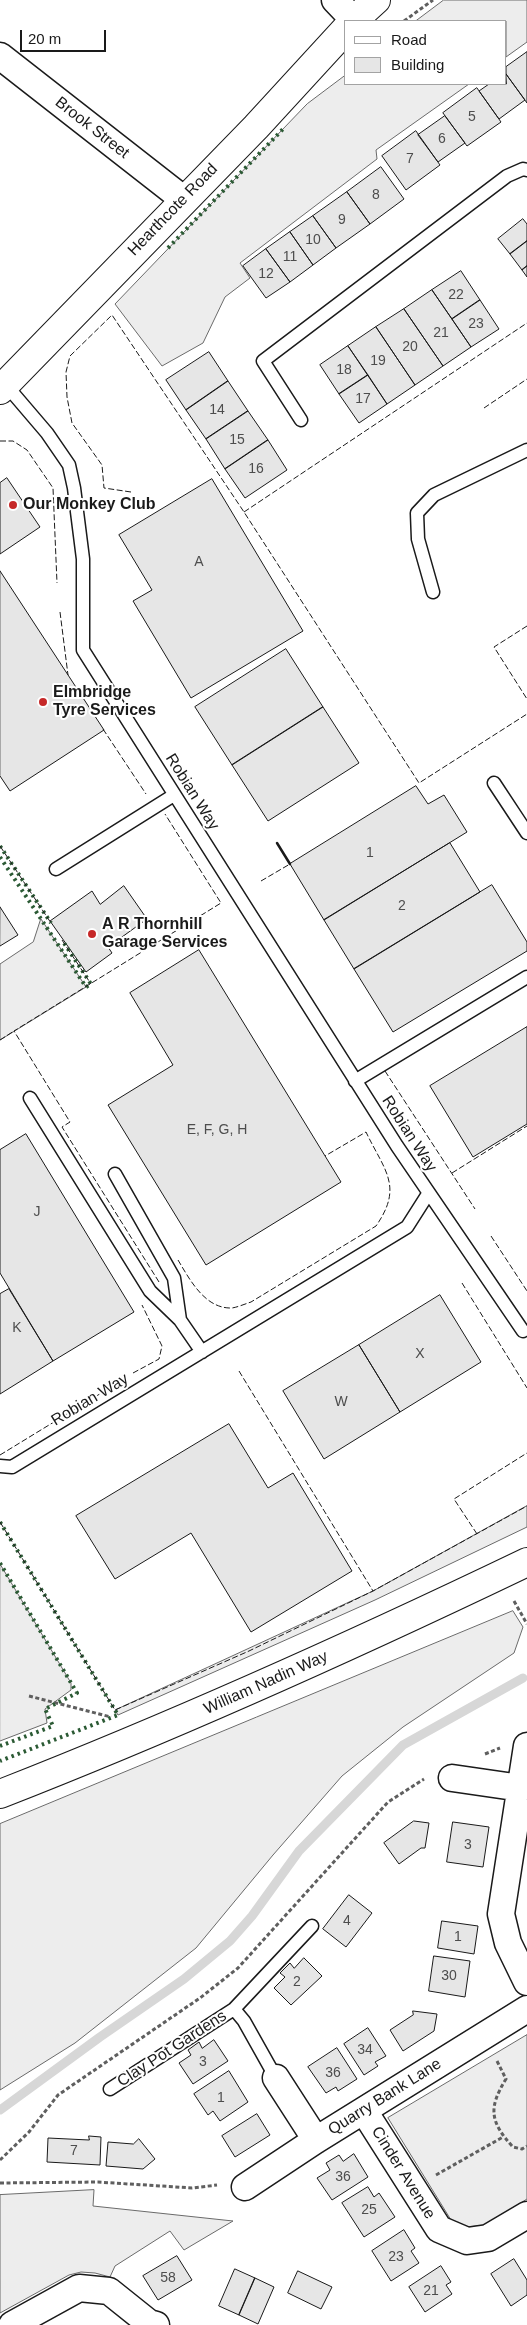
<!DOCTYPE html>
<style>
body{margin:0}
#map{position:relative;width:527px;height:2325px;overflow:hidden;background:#fff;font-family:Helvetica,sans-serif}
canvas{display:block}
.legend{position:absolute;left:344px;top:20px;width:162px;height:65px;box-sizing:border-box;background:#fff;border:1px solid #a3a3a3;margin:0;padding:6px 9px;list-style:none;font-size:15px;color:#1a1a1a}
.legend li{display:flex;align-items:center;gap:10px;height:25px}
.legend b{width:25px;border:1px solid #a3a3a3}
.scale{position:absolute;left:20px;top:30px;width:86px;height:22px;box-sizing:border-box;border:2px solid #1a1a1a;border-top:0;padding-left:6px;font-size:15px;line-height:18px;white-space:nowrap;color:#1a1a1a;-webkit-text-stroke:4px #fff;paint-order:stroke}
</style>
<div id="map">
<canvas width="527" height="2325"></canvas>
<ul class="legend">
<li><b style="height:6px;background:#fff"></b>Road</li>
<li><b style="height:14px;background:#e6e6e6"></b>Building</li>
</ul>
<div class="scale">20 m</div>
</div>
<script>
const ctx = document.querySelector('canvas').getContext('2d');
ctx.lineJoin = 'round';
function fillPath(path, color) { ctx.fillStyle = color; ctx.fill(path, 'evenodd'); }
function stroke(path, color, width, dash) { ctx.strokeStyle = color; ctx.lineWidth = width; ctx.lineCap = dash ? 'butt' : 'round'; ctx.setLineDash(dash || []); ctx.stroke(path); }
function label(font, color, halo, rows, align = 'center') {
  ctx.font = font + ' Helvetica,sans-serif'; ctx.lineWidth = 4; ctx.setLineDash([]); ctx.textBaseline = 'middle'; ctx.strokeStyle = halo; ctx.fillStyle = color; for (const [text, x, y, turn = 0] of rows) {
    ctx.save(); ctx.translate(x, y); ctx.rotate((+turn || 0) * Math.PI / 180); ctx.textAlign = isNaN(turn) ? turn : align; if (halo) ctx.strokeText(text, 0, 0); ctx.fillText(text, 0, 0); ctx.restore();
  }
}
const built = new Path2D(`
 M444,0H527V42L506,57V21H416Z
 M346,75V84H469L376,150L377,159L240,263L250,278L225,297L203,343L162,366L115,304L307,104Z
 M41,919L86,987L0,1040V964L33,942Z
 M527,1506V1527L375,1600L118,1715L115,1710L373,1591Z
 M0,1564L71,1683V1690L45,1709L47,1723L0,1741Z
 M513,1611L523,1627L514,1653L403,1727L342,1776L273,1855L196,1948L75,2043L0,2090V1824Z
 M527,2035V2199L485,2225L468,2227L451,2220L388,2118Z
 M94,2190L93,2206L233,2221L184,2250L170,2231L115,2266L110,2277L95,2273L81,2272L69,2275L0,2313V2195Z`);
fillPath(built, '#ededed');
stroke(built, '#6a6a6a', 1);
stroke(new Path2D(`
 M0,2110L100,2037L184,1979L230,1941L252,1916L299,1851L403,1745L523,1678`), '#d7d7d7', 9);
const building = new Path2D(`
 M527,52V103L506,74V67Z
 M506,74L525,100L499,119L479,91L489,84H506Z
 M477,88L501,122L467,146L443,113Z
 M445,116L465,143L438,162L418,135Z
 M416,131L440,165L406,190L382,156Z
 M381,167L404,199L370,224L347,192Z
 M347,192L370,224L336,248L313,216Z
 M313,216L336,248L313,265L290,232Z
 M523,219L527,224V241L510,254L498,239Z
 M290,232L313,265L290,282L266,249Z
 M527,241V266L522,270L510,254Z
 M266,249L290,282L266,298L243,266Z
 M527,266V277L522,270Z
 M461,271L480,300L452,319L432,290Z
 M432,290L471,347L443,366L404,309Z
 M480,300L499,329L471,347L452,319Z
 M404,309L443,366L415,385L376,327Z
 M376,327L415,385L387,404L348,346Z
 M348,346L368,375L339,394L320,365Z
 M209,352L228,381L186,410L166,380Z
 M368,375L387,404L359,423L339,394Z
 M228,381L248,411L206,439L186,410Z
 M248,411L268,440L225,469L206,439Z
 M268,440L287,470L245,498L225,469Z
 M7,478L40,527L0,554V483Z
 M212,479L303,631L191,698L133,601L152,590L119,535Z
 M0,571L104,730L10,791L0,776Z
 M286,649L323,707L232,765L195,707Z
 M323,707L359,763L268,821L232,765Z
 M416,786L428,804L444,795L467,832L324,920L290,864Z
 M450,843L480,892L354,969L324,920Z
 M492,885L527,942V951L393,1032L354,969Z
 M124,886L147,919L108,947L112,953L86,972L50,921L92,891L100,904Z
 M0,907L18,935L0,946Z
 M199,950L341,1182L206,1265L108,1105L173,1065L130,993Z
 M527,1027V1124L473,1157L430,1086Z
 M26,1134L134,1312L53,1361L0,1273V1150Z
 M9,1289L53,1361L0,1394V1294Z
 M440,1295L481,1362L400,1412L359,1345Z
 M359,1345L400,1412L324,1459L283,1391Z
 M229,1424L268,1488L293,1473L352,1571L251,1632L191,1533L115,1579L76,1516Z
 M414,1821L429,1823L425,1848H421L399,1864L384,1843Z
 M453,1822L489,1827L483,1867L447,1862Z
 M349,1895L372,1913L346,1947L323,1929Z
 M442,1921L478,1926L474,1954L438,1948Z
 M434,1956L470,1961L465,1997L429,1991Z
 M304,1958L322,1976L291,2005L274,1988L285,1977L280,1973L290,1963L294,1968Z
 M413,2011L437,2014L434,2031L403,2051L390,2030L413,2015Z
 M368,2028L386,2056L375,2062L378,2066L364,2075L344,2044Z
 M214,2040L228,2061L193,2084L179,2063L191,2055L188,2050L199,2042L202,2048Z
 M337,2048L357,2079L338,2091L336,2087L326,2093L308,2067Z
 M229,2071L248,2102L220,2121L213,2111L208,2115L194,2094Z
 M257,2114L270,2135L235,2157L222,2136Z
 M89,2136L101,2137L100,2165L47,2162L48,2138L89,2140Z
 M139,2139L155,2159L143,2169L106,2166L108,2142L133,2144Z
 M354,2154L368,2177L332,2200L317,2178L330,2170L326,2163L339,2155L343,2161Z
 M368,2187L374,2197L379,2193L395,2217L364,2237L342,2203Z
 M404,2230L415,2248L411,2251L419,2263L391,2281L372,2251Z
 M177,2256L192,2280L158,2300L143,2276Z
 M514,2259L527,2280V2295L511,2306L491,2274Z
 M441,2266L451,2282L446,2285L452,2294L425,2312L409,2287Z
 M235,2269L255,2278L239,2315L219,2306Z
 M298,2271L332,2287L321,2309L288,2293Z
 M255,2278L274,2287L258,2324L239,2315Z`);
fillPath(building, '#e6e6e6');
stroke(building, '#1a1a1a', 1);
const lane = new Path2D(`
 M6,385L47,433L69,465L74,488L83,559V650L397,1146L523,1331
 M301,420L263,361L507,176L523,169L527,170
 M433,592L418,539L417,513L434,495L527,450
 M494,783L527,833
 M56,869L174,795
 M355,1081L527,977
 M30,1098L150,1291L180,1320L202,1352
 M115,1174L174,1278L180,1320
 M0,1466L12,1467L407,1227L428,1194
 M234,2009L244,2021L276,2078
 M110,2089L234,2009L312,1926`);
const street = new Path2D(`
 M335,0L354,20
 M0,56L183,199
 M527,1746L501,1914L508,1943L527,1982
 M452,1778L521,1788
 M276,2078L316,2140
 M364,2111L439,2229L467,2241L488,2238L527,2215
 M245,2187L316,2140L527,2009
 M12,2325L79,2288L109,2291L149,2323L156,2325`);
const secondary = new Path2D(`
 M353,21L376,0
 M0,390L256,127L346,29`);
const primary = new Path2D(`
 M0,1794C179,1724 354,1645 527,1562`);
stroke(lane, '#1a1a1a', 15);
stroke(street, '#1a1a1a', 29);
stroke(secondary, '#1a1a1a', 30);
stroke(primary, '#1a1a1a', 30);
stroke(new Path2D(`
 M404,21L433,0
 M514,1601L527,1624
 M29,1696L111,1717
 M485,1754L500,1748
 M497,2061L506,2079C488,2108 490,2122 513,2147L522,2149L527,2146
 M0,2160L29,2132L58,2095L200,1998L238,1968L388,1802L424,1779
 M436,2175L503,2137
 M0,2183L98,2182L192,2188L217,2185`), '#5f5f5f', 3, [4, 2.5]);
stroke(lane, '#fff', 12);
stroke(street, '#fff', 26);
stroke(secondary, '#fff', 28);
stroke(primary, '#fff', 28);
stroke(new Path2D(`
 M168,248L284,128
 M0,846L51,923
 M0,857L86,987L91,984L62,940
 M0,1522L118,1715L0,1761
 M0,1563L77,1693L45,1709L53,1726L0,1746`), '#2b5a34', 4, [2.5, 4]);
stroke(new Path2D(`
 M484,408L527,379
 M0,441H13L27,450L53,488L57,583
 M131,492L104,488L102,465L72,423L67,397L66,372L70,356L112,315L244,512L419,783L527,714
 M244,512L527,323
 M60,612L68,675
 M527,626L494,647L527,699
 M103,729L146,794
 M0,846L51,923
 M261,881L290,864
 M62,940L91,984
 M0,1040L14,1031
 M385,1071L475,1209
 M452,1173L527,1126
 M491,1236L527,1291
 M178,1260C190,1280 205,1309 232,1308C238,1307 245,1304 251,1302L376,1226C404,1186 384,1170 366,1132L325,1156
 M159,1282L62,1127L70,1122L14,1031L221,903L165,814
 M462,1283L527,1388
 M239,1371L373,1591
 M133,1373L159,1359L162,1346L142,1305
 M0,1455L103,1392
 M0,1522L115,1710L249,1651L373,1591L527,1506
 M477,1534L454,1499L527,1453`), '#1a1a1a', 1, [6, 2.5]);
stroke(new Path2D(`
 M277,843L290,864`), '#1a1a1a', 2.5);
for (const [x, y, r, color] of [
 [13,505,5,"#c62828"],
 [43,702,5,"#c62828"],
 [92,934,5,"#c62828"]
]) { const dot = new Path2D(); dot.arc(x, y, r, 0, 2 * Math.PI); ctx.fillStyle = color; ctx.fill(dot); stroke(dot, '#fff', 2); }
label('14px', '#4d4d4d', null, [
 ["5",472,117],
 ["6",442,139],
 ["7",410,159],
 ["8",376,195],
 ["9",342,220],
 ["10",313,240],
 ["11",290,257],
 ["12",266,274],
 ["22",456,295],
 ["23",476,324],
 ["21",441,333],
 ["20",410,347],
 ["19",378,361],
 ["18",344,370],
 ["17",363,399],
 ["14",217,410],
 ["15",237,440],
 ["16",256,469],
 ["A",199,562],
 ["1",370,853],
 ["2",402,906],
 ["E, F, G, H",217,1130],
 ["J",37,1212],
 ["K",17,1328],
 ["X",420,1354],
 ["W",341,1402],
 ["3",468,1845],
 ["4",347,1921],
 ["1",458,1937],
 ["30",449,1976],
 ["2",297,1982],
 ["34",365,2050],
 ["3",203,2062],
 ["36",333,2073],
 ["1",221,2098],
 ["7",74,2151],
 ["36",343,2177],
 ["25",369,2210],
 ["23",396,2257],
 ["58",168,2278],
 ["21",431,2291]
]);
label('16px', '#1a1a1a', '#fff', [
 ["Brook Street",92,128,38],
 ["Hearthcote Road",173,210,-46],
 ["Robian Way",192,792,58],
 ["Robian Way",409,1134,57],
 ["Robian Way",90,1400,-31],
 ["William Nadin Way",266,1683,-24],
 ["Clay Pot Gardens",172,2049,-33],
 ["Quarry Bank Lane",385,2097,-32],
 ["Cinder Avenue",403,2173,58]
]);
label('bold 16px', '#1a1a1a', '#fff', [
 ["Our Monkey Club",23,505],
 ["Elmbridge",53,693],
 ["Tyre Services",53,711],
 ["A R Thornhill",102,925],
 ["Garage Services",102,943]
], 'left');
</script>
